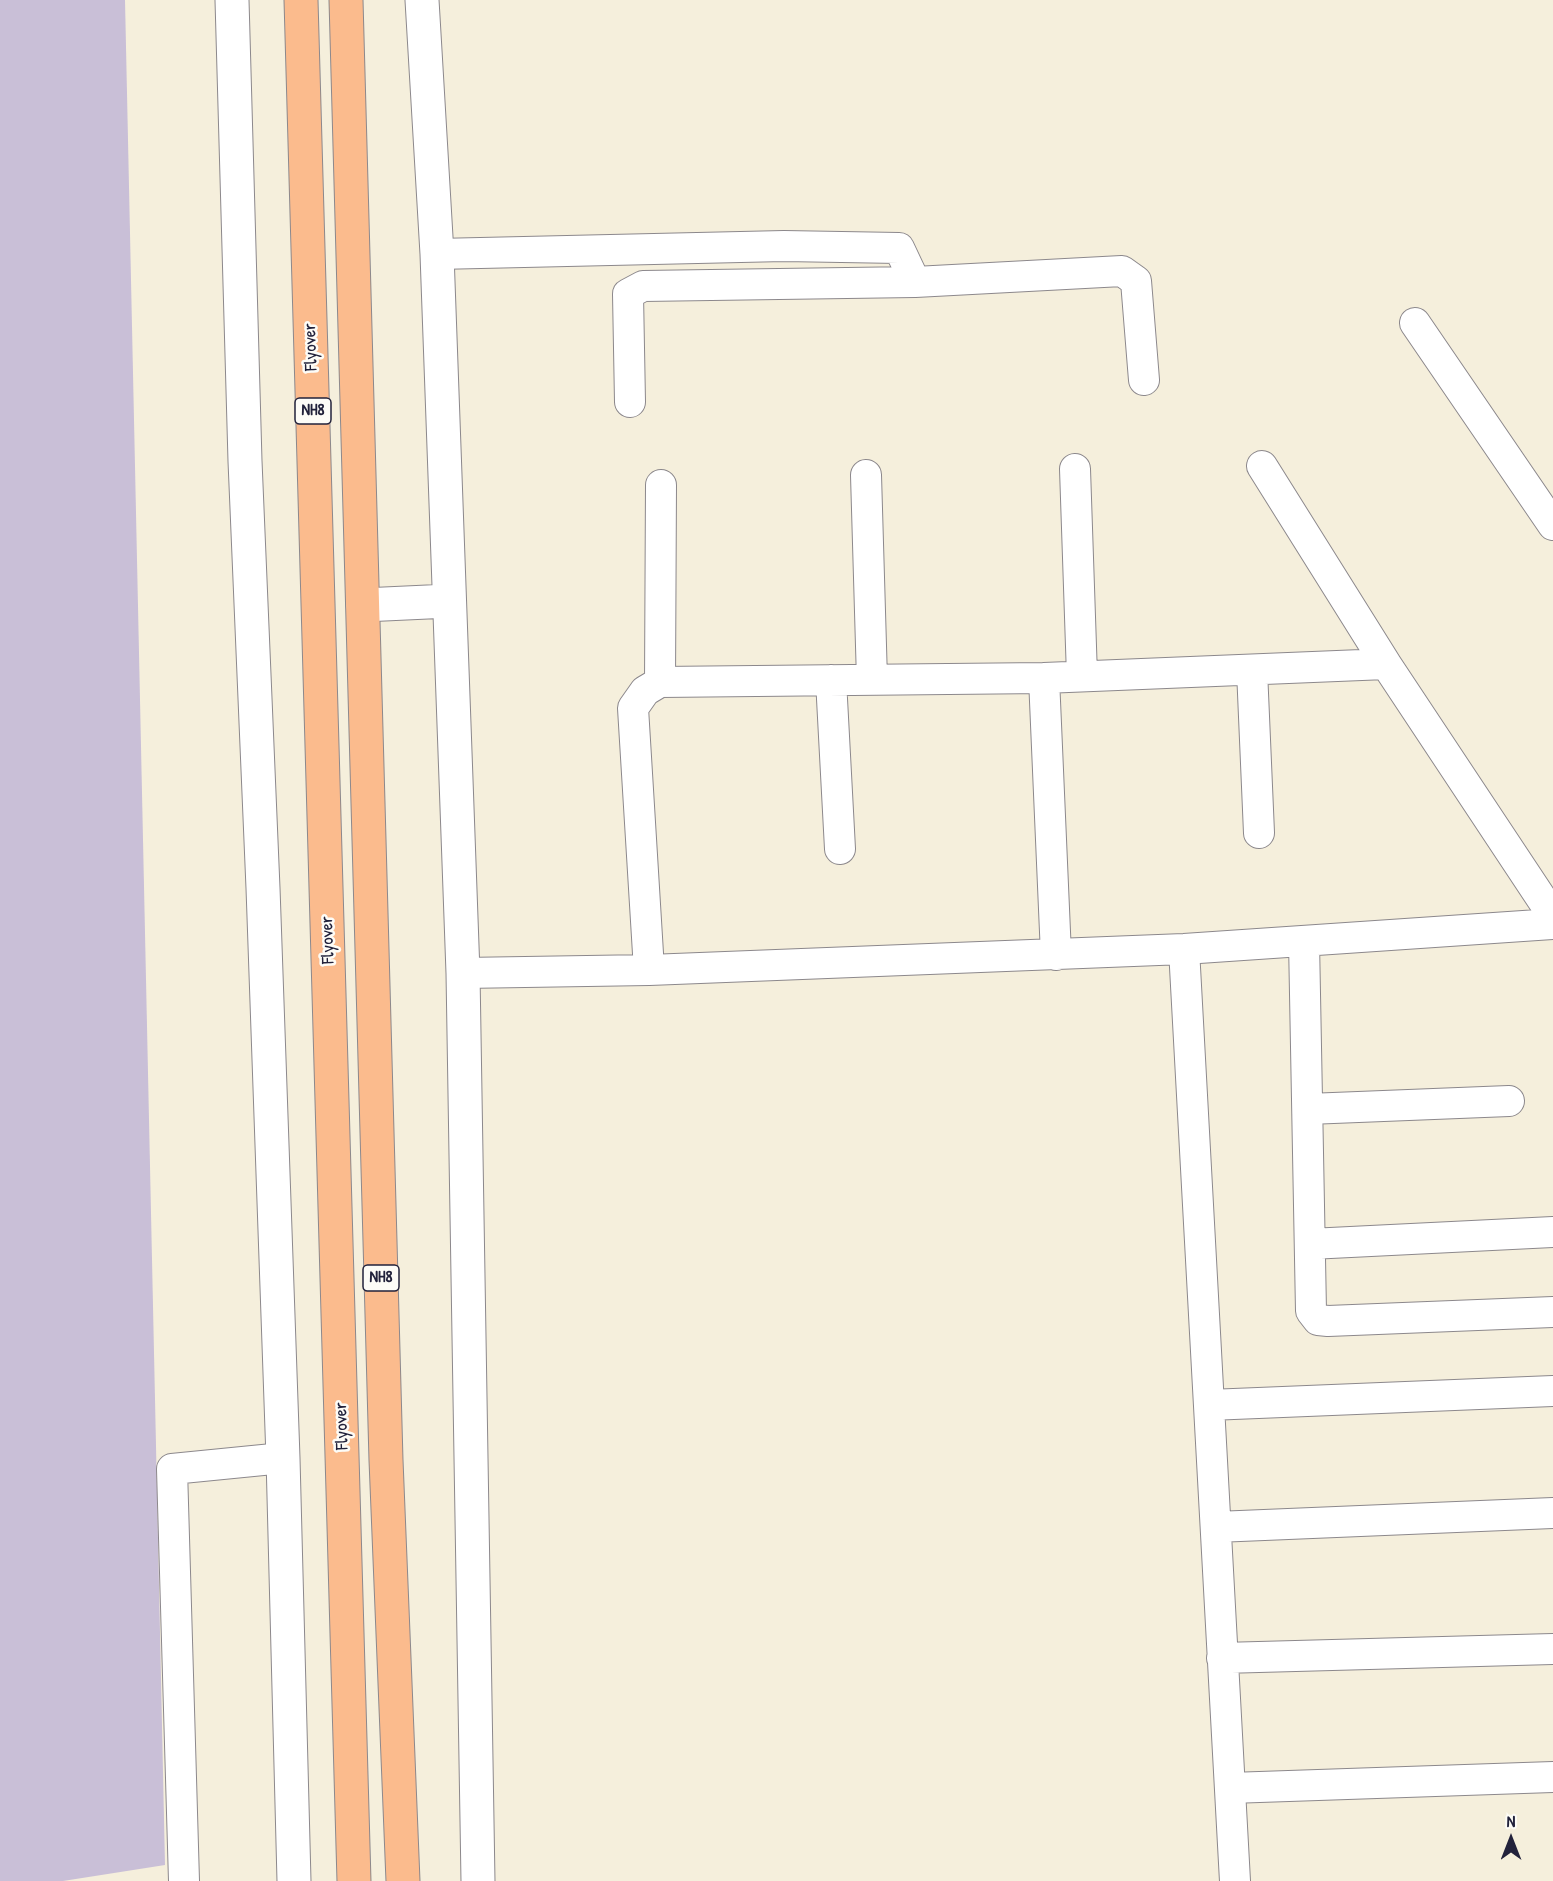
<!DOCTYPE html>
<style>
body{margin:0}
#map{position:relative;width:1553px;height:1881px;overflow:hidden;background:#f5efdc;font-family:"Patrick Hand",sans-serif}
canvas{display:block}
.north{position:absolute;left:1481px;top:1809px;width:60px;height:60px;-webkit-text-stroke:4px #fdfcf7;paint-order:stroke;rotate:0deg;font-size:16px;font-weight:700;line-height:24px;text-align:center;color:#22223b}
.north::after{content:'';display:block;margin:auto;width:21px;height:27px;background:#22223b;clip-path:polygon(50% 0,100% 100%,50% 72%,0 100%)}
</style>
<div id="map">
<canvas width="1553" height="1881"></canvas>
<div class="north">N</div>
</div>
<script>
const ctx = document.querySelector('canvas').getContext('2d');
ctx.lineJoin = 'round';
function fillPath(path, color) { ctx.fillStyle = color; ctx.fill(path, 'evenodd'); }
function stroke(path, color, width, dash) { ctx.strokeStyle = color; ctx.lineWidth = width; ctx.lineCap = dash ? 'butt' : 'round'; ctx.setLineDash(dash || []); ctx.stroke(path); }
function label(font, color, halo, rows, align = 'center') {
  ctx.font = font + ' "Patrick Hand",sans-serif'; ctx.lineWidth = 5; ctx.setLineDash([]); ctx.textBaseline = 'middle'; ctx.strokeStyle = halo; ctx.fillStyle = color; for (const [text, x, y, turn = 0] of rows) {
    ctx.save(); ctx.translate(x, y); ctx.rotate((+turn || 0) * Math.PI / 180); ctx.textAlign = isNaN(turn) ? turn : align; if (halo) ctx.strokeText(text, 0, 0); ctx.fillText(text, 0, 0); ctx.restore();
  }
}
fillPath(new Path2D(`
 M0,0H125L165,1865L63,1881H0Z`), '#c9bfd7');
const minor = new Path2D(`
 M437,254L784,246L899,248L915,282
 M1415,323L1553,525
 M630,402L628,294L643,286L915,282L1122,271L1136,281L1144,380
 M1262,466L1386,664
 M1075,469L1082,676
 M866,475L872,680
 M1252,670L1259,833
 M1044,678L1056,955
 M831,680L840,849
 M660,682L661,485
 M1304,941L1311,1311L1318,1320L1328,1321L1553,1312
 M1184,949L1235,1881
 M649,970L633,708L645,691L660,682L1044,678L1386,664L1553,916
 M463,973L649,970L1184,949L1553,924
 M1308,1109L1509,1101
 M1310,1244L1553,1232
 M1209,1405L1553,1391
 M1216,1527L1553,1513
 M1222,1658L1553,1649
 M1230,1788L1553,1777
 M184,1881L172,1469L283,1458`);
const tertiary = new Path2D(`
 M232,0L245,461L263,888L283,1458L294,1881
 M422,0L437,254L463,973L478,1881
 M363,605L449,601`);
const primary = new Path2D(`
 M301,0L354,1881
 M346,0L386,1460L403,1881`);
stroke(minor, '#8c888c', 32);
stroke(tertiary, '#8c888c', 35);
stroke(primary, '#8c888c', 35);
stroke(minor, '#fff', 30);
stroke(tertiary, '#fff', 33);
stroke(primary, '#fbbb8d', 33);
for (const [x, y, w] of [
 [313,411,36],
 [381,1278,36]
]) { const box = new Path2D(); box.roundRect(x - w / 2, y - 13, w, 26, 4.5); ctx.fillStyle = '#fdfcf7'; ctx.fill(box); stroke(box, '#22223b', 1.5); }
label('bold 16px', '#22223b', null, [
 ["NH8",313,411],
 ["NH8",381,1278]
]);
label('18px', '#22223b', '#fdfcf7', [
 ["Flyover",311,347,-92],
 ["Flyover",328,940,-92],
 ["Flyover",342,1426,-92]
]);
</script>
